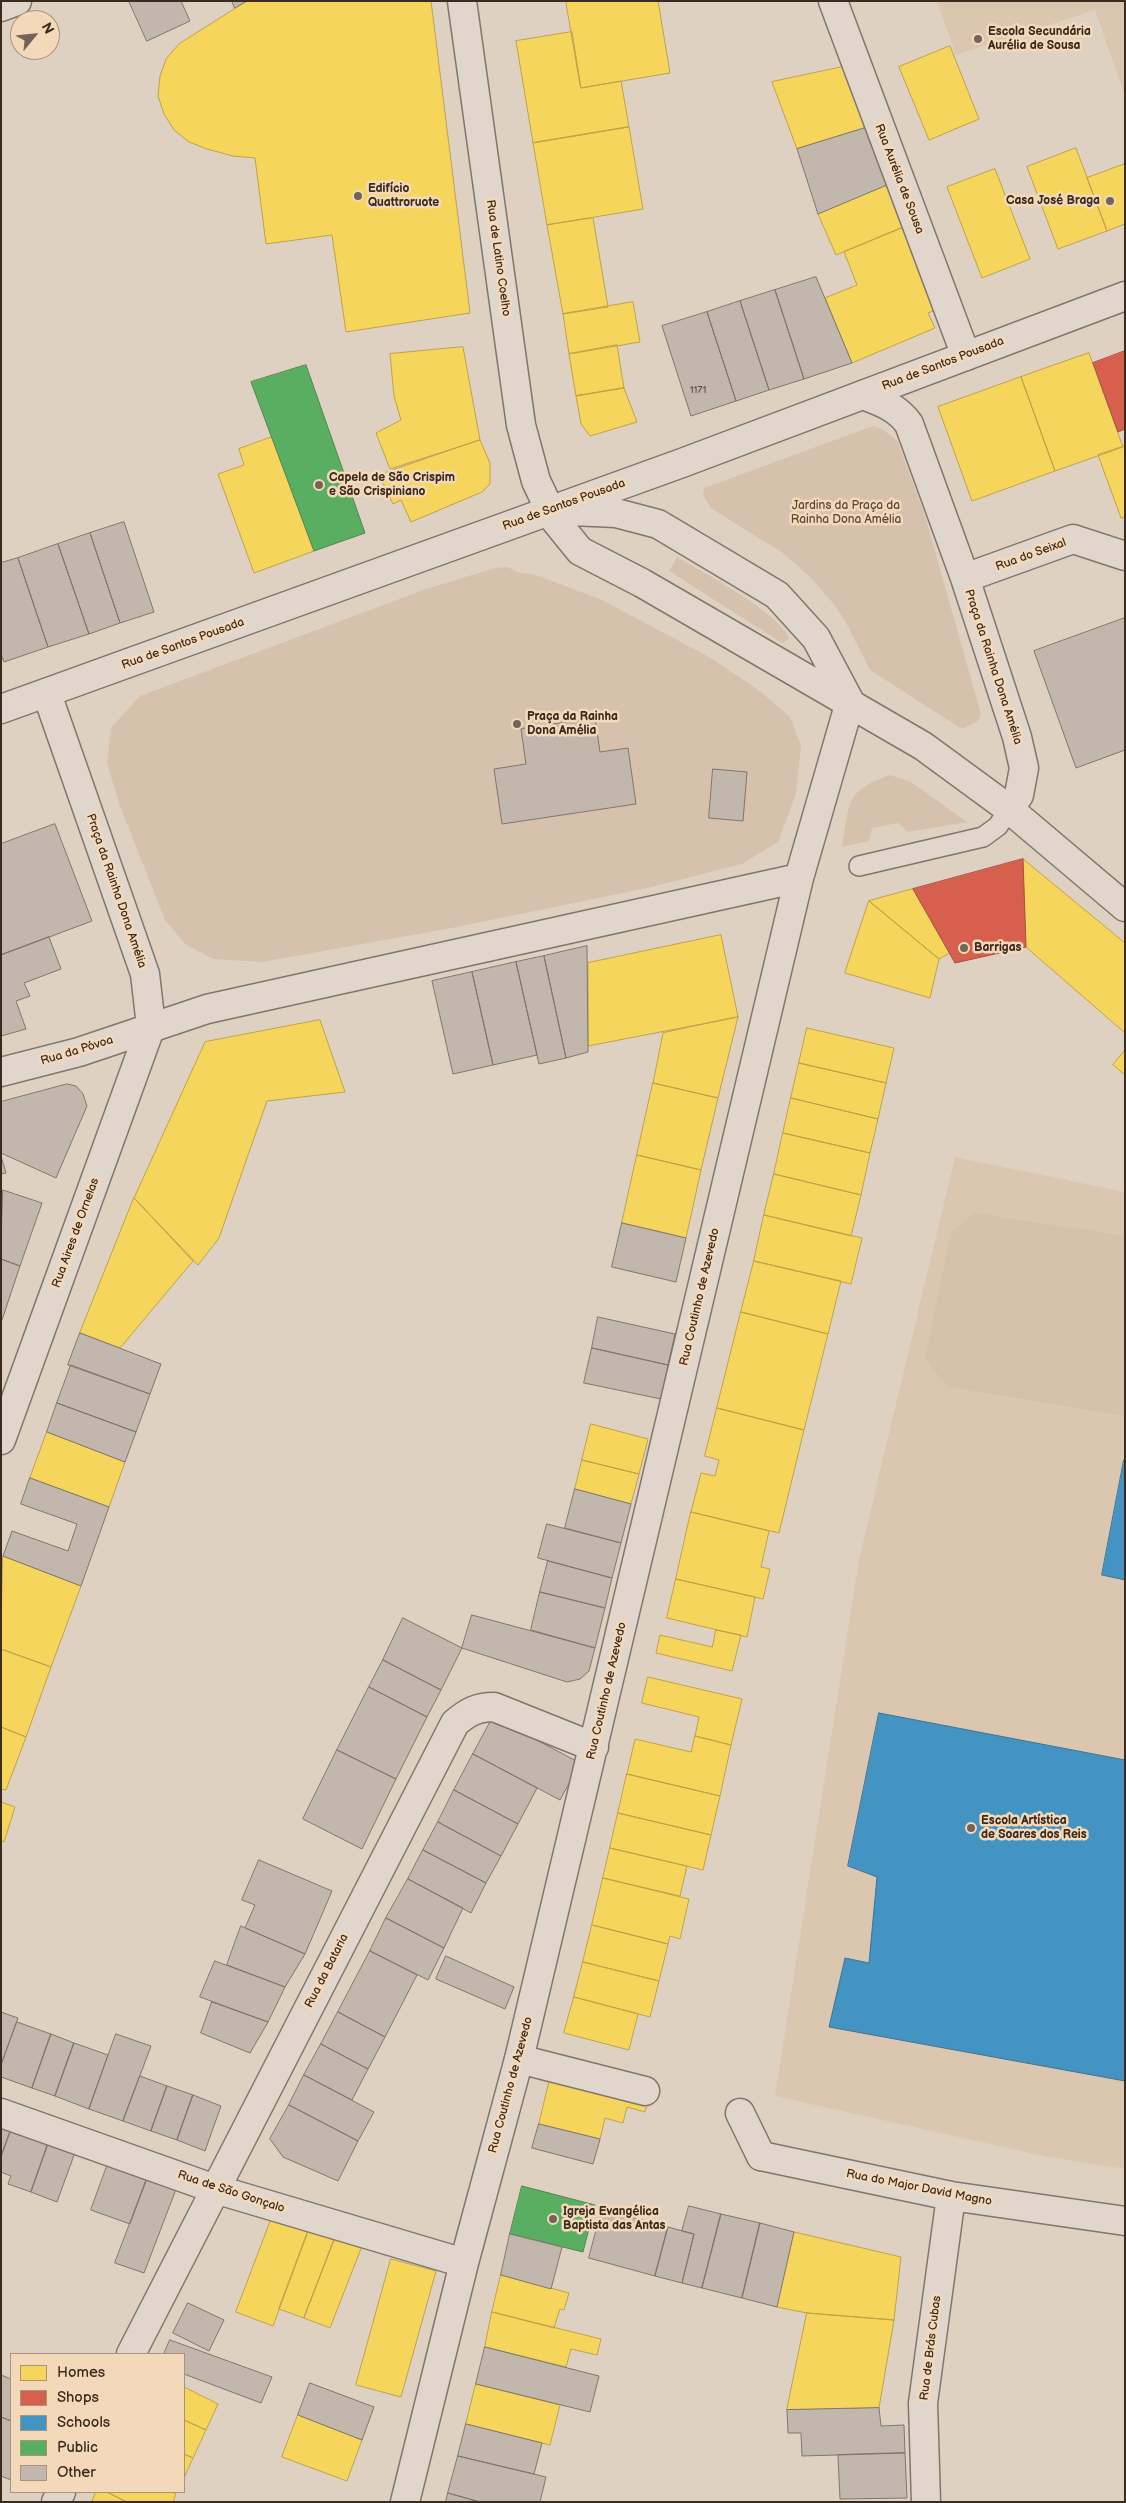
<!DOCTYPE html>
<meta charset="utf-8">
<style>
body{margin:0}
#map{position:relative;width:1126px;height:2503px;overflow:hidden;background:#dfd1c1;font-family:"Balsamiq Sans",sans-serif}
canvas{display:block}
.frame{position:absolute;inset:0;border:2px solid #3b2a1e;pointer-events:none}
.legend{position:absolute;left:10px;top:2353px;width:175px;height:140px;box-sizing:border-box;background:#f3d9ba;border:1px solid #a9937c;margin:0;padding:6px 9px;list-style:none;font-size:15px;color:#3b2a1e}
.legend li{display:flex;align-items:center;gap:10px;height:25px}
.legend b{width:25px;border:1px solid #a9937c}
.north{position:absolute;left:10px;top:10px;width:50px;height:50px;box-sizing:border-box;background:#f3d9ba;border:1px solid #a9937c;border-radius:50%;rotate:62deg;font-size:14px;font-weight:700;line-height:20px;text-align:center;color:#3b2a1e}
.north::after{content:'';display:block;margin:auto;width:18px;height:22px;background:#746457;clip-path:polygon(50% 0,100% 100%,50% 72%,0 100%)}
</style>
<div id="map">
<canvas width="1126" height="2503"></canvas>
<div class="frame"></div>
<ul class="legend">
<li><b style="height:14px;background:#f6d55c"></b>Homes</li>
<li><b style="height:14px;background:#d6604d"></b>Shops</li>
<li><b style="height:14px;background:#4393c3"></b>Schools</li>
<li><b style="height:14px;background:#5aae61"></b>Public</li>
<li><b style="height:14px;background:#c2b7ac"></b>Other</li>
</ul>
<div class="north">N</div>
</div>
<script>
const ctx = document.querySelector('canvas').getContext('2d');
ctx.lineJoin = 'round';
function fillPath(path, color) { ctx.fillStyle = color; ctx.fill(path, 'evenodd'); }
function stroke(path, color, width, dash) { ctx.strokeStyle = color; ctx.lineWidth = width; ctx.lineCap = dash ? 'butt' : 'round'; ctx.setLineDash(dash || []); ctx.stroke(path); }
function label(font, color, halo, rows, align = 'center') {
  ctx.font = font + ' "Balsamiq Sans",sans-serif'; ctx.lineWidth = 5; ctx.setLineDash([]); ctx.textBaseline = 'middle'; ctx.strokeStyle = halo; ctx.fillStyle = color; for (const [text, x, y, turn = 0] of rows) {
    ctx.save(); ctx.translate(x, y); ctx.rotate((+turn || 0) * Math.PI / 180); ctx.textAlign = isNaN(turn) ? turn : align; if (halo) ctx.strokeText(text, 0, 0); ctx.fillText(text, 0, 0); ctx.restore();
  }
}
fillPath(new Path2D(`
 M937,1H1125V97L1095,10L956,55Z
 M955,1157L1125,1192V2169L1048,2157L775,2096L859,1559Z`), '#dbc7b0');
fillPath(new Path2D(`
 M873,426L882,429L897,440L925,516L981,714L977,722L962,729L870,670L844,619L833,603L809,576L783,553L712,509L703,495L704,488Z
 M677,557C702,572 782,614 789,639L782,643L669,571Z
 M508,567L517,572L536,575L600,599L711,658L760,691L790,717L801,746L796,794L778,842L742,864L652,887L452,928L262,962L213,959L185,944L165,920L120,806L107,763L111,728L140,696L429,588L495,568Z
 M890,775L911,782L967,822L908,832L898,823L872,828L869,841L842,847C850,803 844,791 890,775Z
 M974,1213L1125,1236V1416L948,1387L925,1359L951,1232Z`), '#d6c2ac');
const homes = new Path2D(`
 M247,1H431L470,313L346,332L332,235L266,244L255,158L233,156L207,149L189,142L174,130L164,114L158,96L160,76L166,59L179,44Z
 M566,1H658L670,73L581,88Z
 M572,32L581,88L621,81L629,127L533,143L516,41Z
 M950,46L979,119L929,140L899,67Z
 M847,66L865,128L797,149L772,82Z
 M629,127L643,209L547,225L533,143Z
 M1076,148L1107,231L1058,249L1027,167Z
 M1125,164V224L1107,231L1087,178Z
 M995,169L1030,259L982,278L947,187Z
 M887,185L904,227L836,255L818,214Z
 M593,218L608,307L563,314L547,225Z
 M904,227L938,309L928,313L935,328L852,363L825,298L857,285L844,252Z
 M633,302L640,342L569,354L563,314Z
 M617,345L624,388L576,396L569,354Z
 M463,347L480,440L390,469L376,433L401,420L394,396L390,354Z
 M1089,353L1123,447L1055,471L1021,377Z
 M1021,377L1055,471L972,501L938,407Z
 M624,388L637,422L590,436L581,424L576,396Z
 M272,437L314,551L254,573L218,474L244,465L239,449Z
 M480,440L490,463V484L482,492L411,522L401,500L393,504L379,475Z
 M1125,446V517L1121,518L1098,455Z
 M1023,859L1125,943V1033L1026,947Z
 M913,889L950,953L939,959L869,901Z
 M869,901L939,959L930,998L845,973Z
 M721,935L738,1017L588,1046V963Z
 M738,1017L718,1098L653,1083L663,1033Z
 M320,1020L345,1092L267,1101L219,1238L198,1265L134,1198L205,1042Z
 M807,1028L894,1048L886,1083L799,1063Z
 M1125,1050V1075L1113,1065Z
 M799,1063L886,1083L878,1119L791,1098Z
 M653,1083L718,1098L701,1170L637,1155Z
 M791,1098L878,1119L870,1153L783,1133Z
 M783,1133L870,1153L861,1195L774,1174Z
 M637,1155L701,1170L686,1238L622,1223Z
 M774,1174L861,1195L851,1236L764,1215Z
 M134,1198L193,1261L120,1348L80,1333Z
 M764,1215L862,1238L851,1284L754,1261Z
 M754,1261L841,1281L828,1334L741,1312Z
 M741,1312L828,1334L804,1430L717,1408Z
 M717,1408L804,1430L779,1533L691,1512L701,1473L715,1476L719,1460L705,1456Z
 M591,1424L648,1439L639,1474L582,1460Z
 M47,1432L125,1462L109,1507L30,1478Z
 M582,1460L639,1474L631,1504L575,1489Z
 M691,1512L769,1531L761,1567L770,1569L763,1599L676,1579Z
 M3,1556L81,1586L51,1667L1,1649Z
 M676,1579L755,1597L747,1637L667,1618Z
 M716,1630L741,1635L732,1671L656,1653L660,1635L712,1647Z
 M1,1649L51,1667L26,1737L1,1727Z
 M648,1677L742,1699L731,1745L695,1736L699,1717L642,1703Z
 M1,1727L26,1737L6,1790L1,1789Z
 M695,1736L731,1745L720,1796L627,1774L635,1739L691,1752Z
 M627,1774L720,1796L711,1835L618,1813Z
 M1,1802L15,1807L4,1842L1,1841Z
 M618,1813L711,1835L703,1870L610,1848Z
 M610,1848L687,1866L680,1896L603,1878Z
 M603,1878L689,1899L680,1939L670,1936L668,1944L592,1925Z
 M592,1925L668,1944L659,1981L583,1962Z
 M583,1962L659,1981L650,2017L574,1997Z
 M574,1997L638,2014L629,2050L564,2033Z
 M551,2075L648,2100L645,2112L627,2107L623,2123L605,2118L600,2139L539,2124Z
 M274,2212L310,2226L273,2326L236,2312Z
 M310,2226L336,2235L304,2318L279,2309Z
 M794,2232L901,2257L894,2320L807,2313L777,2307Z
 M336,2235L362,2246L330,2328L304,2318Z
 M391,2259L436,2271L401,2397L356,2385Z
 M501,2275L569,2293L564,2310L560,2309L554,2328L492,2312Z
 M492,2312L601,2339L597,2355L571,2349L566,2367L485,2347Z
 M807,2313L894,2320L879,2408L787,2410Z
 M476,2384L560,2405L550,2445L466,2424Z
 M184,2387L218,2404L206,2430L184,2420Z
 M298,2415L362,2440L347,2481L282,2457Z
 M184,2420L206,2430L193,2458L184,2454Z
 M184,2454L193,2458L184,2478Z
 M96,2492H107L127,2502H92Z
 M107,2492H172L176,2494L173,2502H127Z`);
fillPath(homes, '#f6d55c');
stroke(homes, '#bea249', 1);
const shops = new Path2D(`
 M1125,351V429L1118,432L1093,363Z
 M1023,859L1026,947L955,963L913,889Z`);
fillPath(shops, '#d6604d');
stroke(shops, '#a8503f', 1);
const schools = new Path2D(`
 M1124,1460H1125V1580L1102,1575Z
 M879,1713L1125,1760V2081L829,2027L845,1958L869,1963L877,1877L848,1866Z`);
fillPath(schools, '#4393c3');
stroke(schools, '#417492', 1);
const public = new Path2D(`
 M306,365L365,533L314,551L251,382Z
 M522,2186L595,2205L583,2252L510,2234Z`);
fillPath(public, '#5aae61');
stroke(public, '#51864d', 1);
const building = new Path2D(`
 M129,1H181L190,21L147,41Z
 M232,1H247L235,8Z
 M865,128L887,185L818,214L797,149Z
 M816,277L852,363L804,379L775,290Z
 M775,290L804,379L769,390L740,301Z
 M740,301L769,390L736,401L707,312Z
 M707,312L736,401L691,416L662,326Z
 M124,522L154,612L120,623L90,533Z
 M90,533L120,623L89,634L58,544Z
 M58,544L89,634L48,647L18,558Z
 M18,558L48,647L4,662L1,654V563Z
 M1125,618V750L1076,768L1034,651Z
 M595,718L600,752L628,748L636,804L502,824L494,769L526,764L521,729Z
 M713,769L747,772L743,821L709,818Z
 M55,824L92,921L1,955V844Z
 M49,937L61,969L24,983L30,996L16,1001L26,1029L1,1036V955Z
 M587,946L588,1052L566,1058L544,956Z
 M544,956L566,1058L539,1064L516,962Z
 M516,962L537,1055L493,1065L472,972Z
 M472,972L493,1065L453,1074L432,981Z
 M67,1084L76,1086L83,1094L87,1106L56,1178L1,1153V1102Z
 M1,1156L6,1173L1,1174Z
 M3,1190L42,1203L20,1266L1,1259Z
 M622,1223L686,1238L676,1282L612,1267Z
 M1,1259L20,1266L2,1320H1Z
 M598,1317L675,1334L668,1365L592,1348Z
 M80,1333L161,1364L150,1394L68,1365Z
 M592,1348L668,1365L661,1399L584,1383Z
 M71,1365L150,1394L136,1432L57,1403Z
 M57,1403L136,1432L125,1462L47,1432Z
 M30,1478L109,1507L81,1586L3,1556L12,1531L68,1551L77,1524L21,1504Z
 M575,1489L631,1504L621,1543L565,1528Z
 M547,1524L621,1543L612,1578L538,1558Z
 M548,1561L612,1578L605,1608L540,1592Z
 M540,1592L605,1608L595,1648L531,1630Z
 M472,1615L595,1648L589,1671L580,1679L567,1682L462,1648Z
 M403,1618L462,1648L441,1690L383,1660Z
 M383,1660L441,1690L427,1717L369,1687Z
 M369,1687L427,1717L396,1779L337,1750Z
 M493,1717L580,1763L560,1800L473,1754Z
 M337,1750L396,1779L362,1849L303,1819Z
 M473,1754L537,1788L518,1824L454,1790Z
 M454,1790L518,1824L501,1856L438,1822Z
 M438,1822L501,1856L486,1883L423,1850Z
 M423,1850L486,1883L471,1913L408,1879Z
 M259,1860L332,1891L305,1954L245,1928L255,1905L242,1900Z
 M408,1879L463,1908L444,1948L386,1918Z
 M386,1918L444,1948L428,1980L370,1951Z
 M241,1926L305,1954L285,1987L227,1965Z
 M370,1951L417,1975L385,2037L338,2012Z
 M446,1956L514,1987L505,2009L436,1979Z
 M215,1961L285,1987L268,2022L200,1997Z
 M212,2002L268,2022L250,2053L201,2033Z
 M1,2012L18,2018L1,2065Z
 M338,2012L385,2037L368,2069L321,2044Z
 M17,2022L51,2034L32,2088L1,2077V2065Z
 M51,2034L74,2043L55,2096L32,2088Z
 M116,2034L151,2046L123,2121L89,2109Z
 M74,2043L108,2055L89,2109L55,2096Z
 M321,2044L368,2069L352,2100L304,2075Z
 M304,2075L374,2112L358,2141L289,2105Z
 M140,2076L167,2086L151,2131L123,2121Z
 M167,2086L193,2095L177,2140L151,2131Z
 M193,2095L221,2106L205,2151L177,2140Z
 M289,2105L358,2141L338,2181L283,2157L270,2139Z
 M1,2120L13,2124L1,2157Z
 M13,2124L50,2138L31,2192L8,2184L11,2176L1,2172V2156Z
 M539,2124L600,2139L593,2164L532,2148Z
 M50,2138L77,2147L57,2202L31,2192Z
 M110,2158L149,2173L130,2224L91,2210Z
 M149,2173L178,2184L144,2273L115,2263Z
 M689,2206L721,2214L702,2288L682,2283L694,2234L682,2231Z
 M602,2209L668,2227L655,2276L589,2258Z
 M721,2214L760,2223L742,2298L702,2288Z
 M760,2223L794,2232L777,2307L742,2298Z
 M668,2227L694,2234L682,2283L655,2276Z
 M510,2234L562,2247L551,2289L501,2275Z
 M188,2303L224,2320L209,2351L173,2333Z
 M170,2340L272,2377L261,2403L184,2374V2354H164Z
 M485,2347L599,2376L590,2412L476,2384Z
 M1,2375L11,2379V2421L1,2417Z
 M310,2383L374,2407L362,2440L298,2415Z
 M879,2408L881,2426L904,2425L905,2453L802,2456L801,2433H788L787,2410Z
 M1,2417L11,2421V2480L1,2476Z
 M466,2424L542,2443L534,2474L458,2456Z
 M905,2453L907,2498L840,2499L838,2455Z
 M458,2456L546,2477L540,2502H480L448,2493Z
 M448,2493L480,2502H446Z`);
fillPath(building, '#c2b7ac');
stroke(building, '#80766c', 1);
const service = new Path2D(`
 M859,866L983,837L998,826L1009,809`);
const pedestrian = new Path2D(`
 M519,2059L645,2091
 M740,2113L761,2156`);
const minor = new Path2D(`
 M833,1L966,356
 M1,7L17,1
 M863,395C881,402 897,407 909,424L965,578L1017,737L1024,768L1019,795L1009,809
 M965,578L1073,539L1125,556
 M1,1072L79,1052L207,1009L799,878
 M1,2113L215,2189L464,2263
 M761,2156L951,2196L1125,2221
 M131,2354L455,1723C468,1712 477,1707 494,1707L594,1747
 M56,2502L61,2492
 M405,2502L464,2263L519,2059L799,878L850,702
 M926,2502L923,2403L951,2196`);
const tertiary = new Path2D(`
 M1,709L682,463L1125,296
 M1,1440L151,1026L145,974L47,694`);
const secondary = new Path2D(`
 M462,1L521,425L536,481L554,519L580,551L642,583L923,746L1009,809L1125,907
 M550,510L616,513L658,524L777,595L816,638L850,702`);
stroke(service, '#80766c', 22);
stroke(pedestrian, '#80766c', 31);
stroke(minor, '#80766c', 31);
stroke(tertiary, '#80766c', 31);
stroke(secondary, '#80766c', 31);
stroke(service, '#e0d6cb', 19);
stroke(pedestrian, '#e0d6cb', 28);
stroke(minor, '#e0d6cb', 28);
stroke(tertiary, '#e0d6cb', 28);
stroke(secondary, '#e0d6cb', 28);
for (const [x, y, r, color] of [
 [978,39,5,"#746457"],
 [358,196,5,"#746457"],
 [1110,201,5,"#746457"],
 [319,485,5,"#746457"],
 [517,724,5,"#746457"],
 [964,948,5,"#746457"],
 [971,1828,5,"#746457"],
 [553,2219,5,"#746457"]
]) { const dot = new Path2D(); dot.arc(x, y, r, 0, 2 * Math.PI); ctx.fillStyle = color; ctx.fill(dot); stroke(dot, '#f3d9ba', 2); }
label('10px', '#5d4d42', null, [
 ["1171",698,390]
]);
label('bold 12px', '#3b2a1e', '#f3d9ba', [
 ["Escola Secundária",988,32],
 ["Aurélia de Sousa",988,46],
 ["Edifício",368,189],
 ["Quattroruote",368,203],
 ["Casa José Braga",1100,201,"right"],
 ["Capela de São Crispim",329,478],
 ["e São Crispiniano",329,492],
 ["Praça da Rainha",527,717],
 ["Dona Amélia",527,731],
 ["Barrigas",974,948],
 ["Escola Artística",981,1821],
 ["de Soares dos Reis",981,1835],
 ["Igreja Evangélica",563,2212],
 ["Baptista das Antas",563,2226]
], 'left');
label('12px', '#3b2a1e', '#f3d9ba', [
 ["Rua Aurélia de Sousa",899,179,69],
 ["Rua de Latino Coelho",498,258,82],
 ["Rua de Santos Pousada",943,364,-21],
 ["Rua de Santos Pousada",564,505,-20],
 ["Rua do Seixal",1031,555,-20],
 ["Rua de Santos Pousada",183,644,-20],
 ["Praça da Rainha Dona Amélia",993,667,72],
 ["Praça da Rainha Dona Amélia",116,891,71],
 ["Rua da Póvoa",77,1051,-17],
 ["Rua Aires de Ornelas",76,1233,-70],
 ["Rua Coutinho de Azevedo",700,1297,-77],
 ["Rua Coutinho de Azevedo",607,1691,-77],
 ["Rua da Bataria",327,1971,-63],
 ["Rua Coutinho de Azevedo",511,2085,-75],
 ["Rua do Major David Magno",919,2188,11],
 ["Rua de São Gonçalo",231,2192,18],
 ["Rua de Brás Cubas",931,2348,-83]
]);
label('12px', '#594637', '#f3d9ba', [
 ["Jardins da Praça da",846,506],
 ["Rainha Dona Amélia",846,520]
]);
</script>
